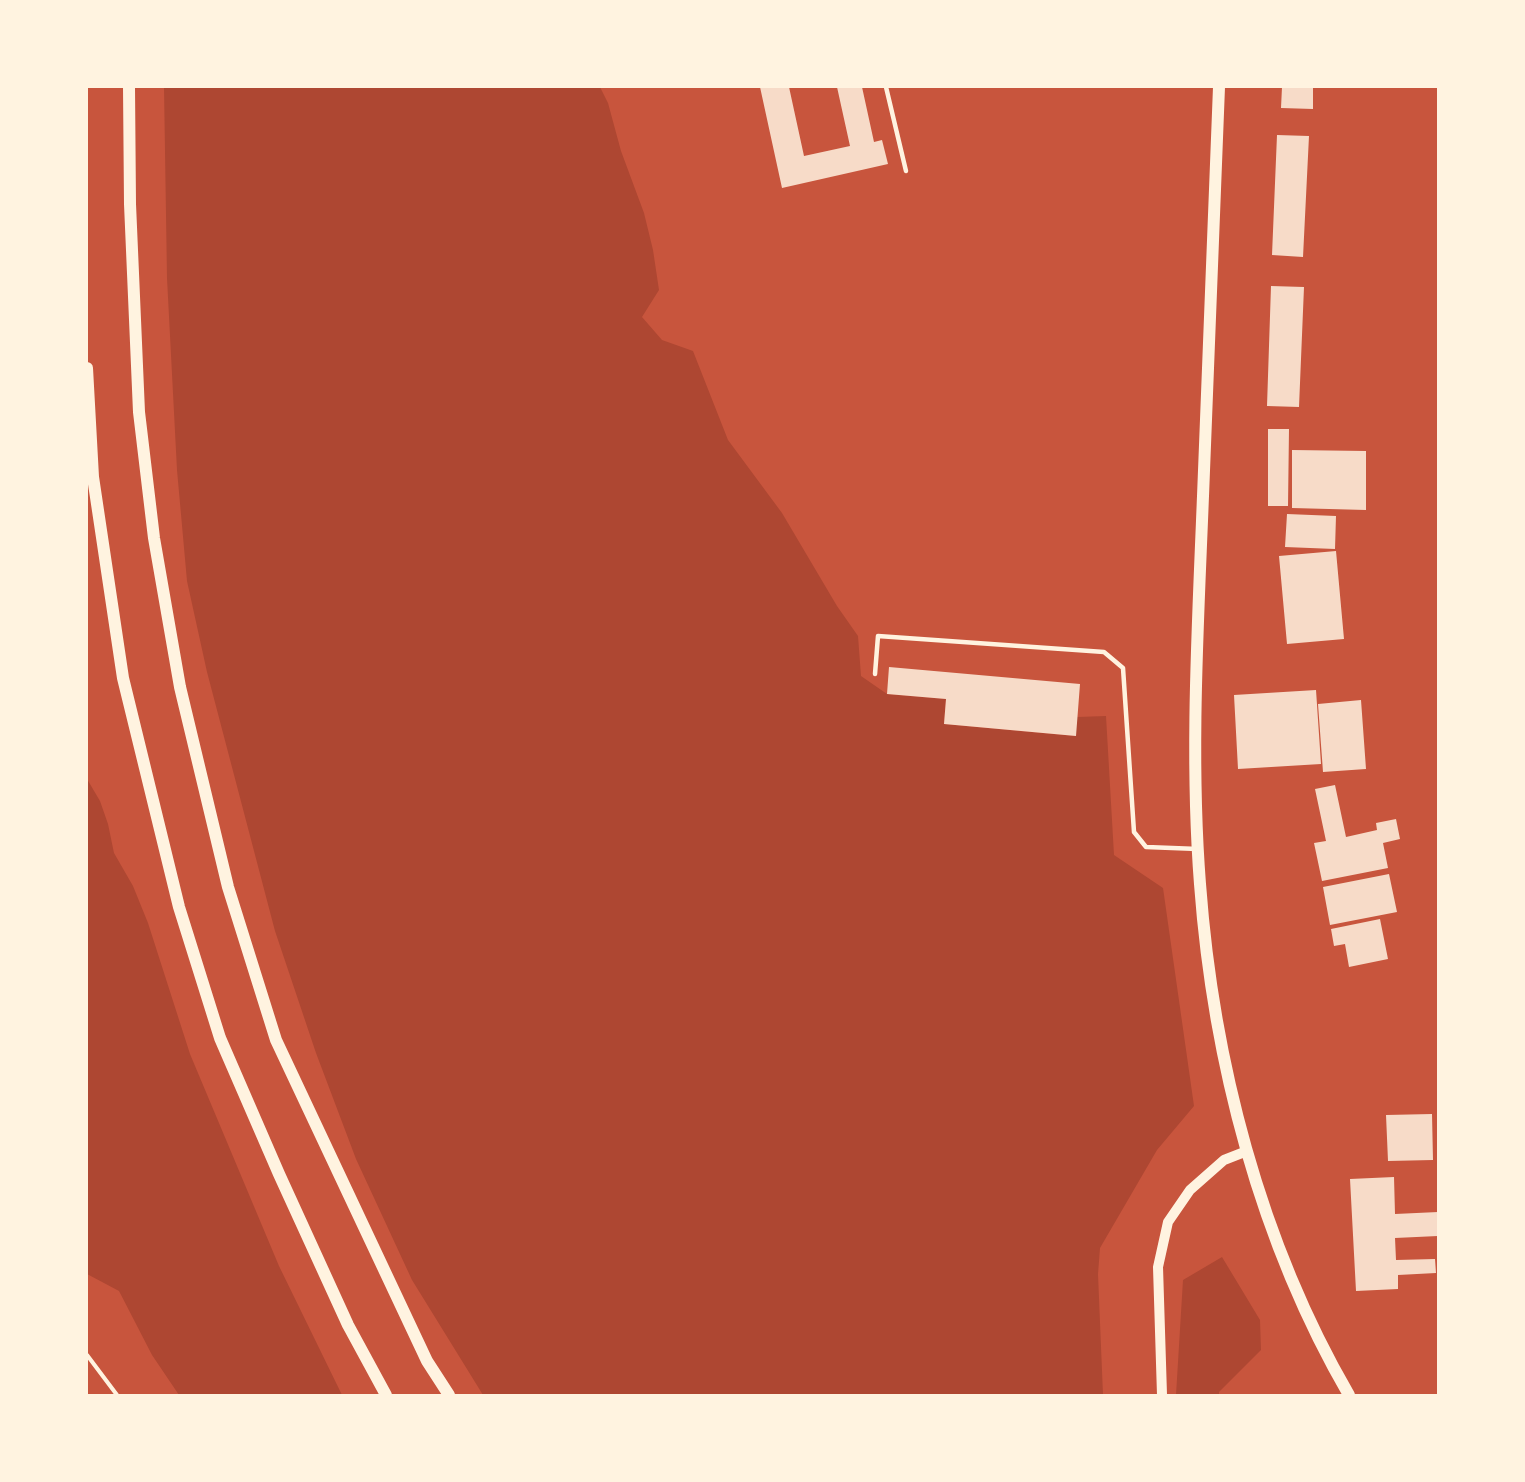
<!DOCTYPE html>
<style>
body{margin:0}
#map{position:relative;width:1525px;height:1482px;overflow:hidden;background:#c8553d;font-family:"Work Sans",sans-serif}
canvas{display:block}
.frame{position:absolute;inset:0;border:88px solid #fff3e0;pointer-events:none}
</style>
<div id="map">
<canvas width="1525" height="1482"></canvas>
<div class="frame"></div>
</div>
<script>
const ctx = document.querySelector('canvas').getContext('2d');
ctx.lineJoin = 'round';
function fillPath(path, color) { ctx.fillStyle = color; ctx.fill(path, 'evenodd'); }
function stroke(path, color, width, dash) { ctx.strokeStyle = color; ctx.lineWidth = width; ctx.lineCap = dash ? 'butt' : 'round'; ctx.setLineDash(dash || []); ctx.stroke(path); }
fillPath(new Path2D(`
 M164,87H600L608,103L621,151L644,213L653,250L659,290L642,317L662,340L693,351L728,440L782,513L837,606L858,636L861,676L887,694L946,699L944,724L1075,736L1077,717L1106,716L1114,855L1163,888L1194,1106L1157,1150L1100,1248L1098,1274L1103,1395H483L412,1280L356,1159L316,1053L275,931L207,672L187,581L177,470L167,278Z
 M87,779L100,801L108,824L114,853L133,886L148,923L190,1054L279,1266L342,1395H179L152,1355L119,1291L87,1274Z
 M1222,1257L1260,1320L1261,1350L1219,1392V1395H1176L1183,1280Z`), '#ae4732');
fillPath(new Path2D(`
 M760,87H789L804,156L850,146L837,87H862L874,142L882,140L888,164L782,188Z
 M1282,87H1313V109L1281,108Z
 M1277,135L1309,136L1303,257L1272,255Z
 M1271,286L1304,287L1299,407L1267,406Z
 M1268,429H1289L1288,506H1268Z
 M1292,450L1366,451V510L1292,508Z
 M1287,514L1336,516L1335,549L1285,547Z
 M1336,551L1344,639L1287,644L1279,556Z
 M889,667L1080,684L1076,736L944,724L946,699L887,694Z
 M1316,690L1321,764L1238,769L1234,695Z
 M1361,700L1366,769L1323,772L1318,704Z
 M1335,785L1346,837L1377,830L1376,823L1396,819L1400,839L1383,843L1388,868L1322,881L1314,843L1326,841L1315,789Z
 M1389,874L1397,912L1330,925L1323,887Z
 M1380,919L1388,959L1349,967L1345,944L1334,946L1331,929Z
 M1432,1114L1433,1160L1388,1161L1386,1115Z
 M1394,1177L1395,1214L1438,1212V1236L1395,1238L1396,1260L1435,1259L1436,1273L1398,1275V1289L1356,1291L1350,1179Z`), '#f7dbc8');
stroke(new Path2D(`
 M87,1355L117,1395`), '#fff3e0', 4);
stroke(new Path2D(`
 M886,87L906,171
 M875,674L878,636L1104,652L1123,668L1134,832L1146,847L1198,849`), '#fff3e0', 4.5);
stroke(new Path2D(`
 M1162,1395L1158,1267L1168,1222L1190,1190L1224,1160L1247,1151`), '#fff3e0', 10);
stroke(new Path2D(`
 M129,87L130,204L139,412L154,538L180,687L228,887L276,1040L427,1361L449,1395
 M1219,87C1214,223 1209,359 1203,496C1198,625 1190,755 1200,884C1213,1060 1260,1242 1349,1395
 M87,368L93,477L123,678L179,907L220,1038L279,1174L348,1325L386,1395`), '#fff3e0', 12);
</script>
